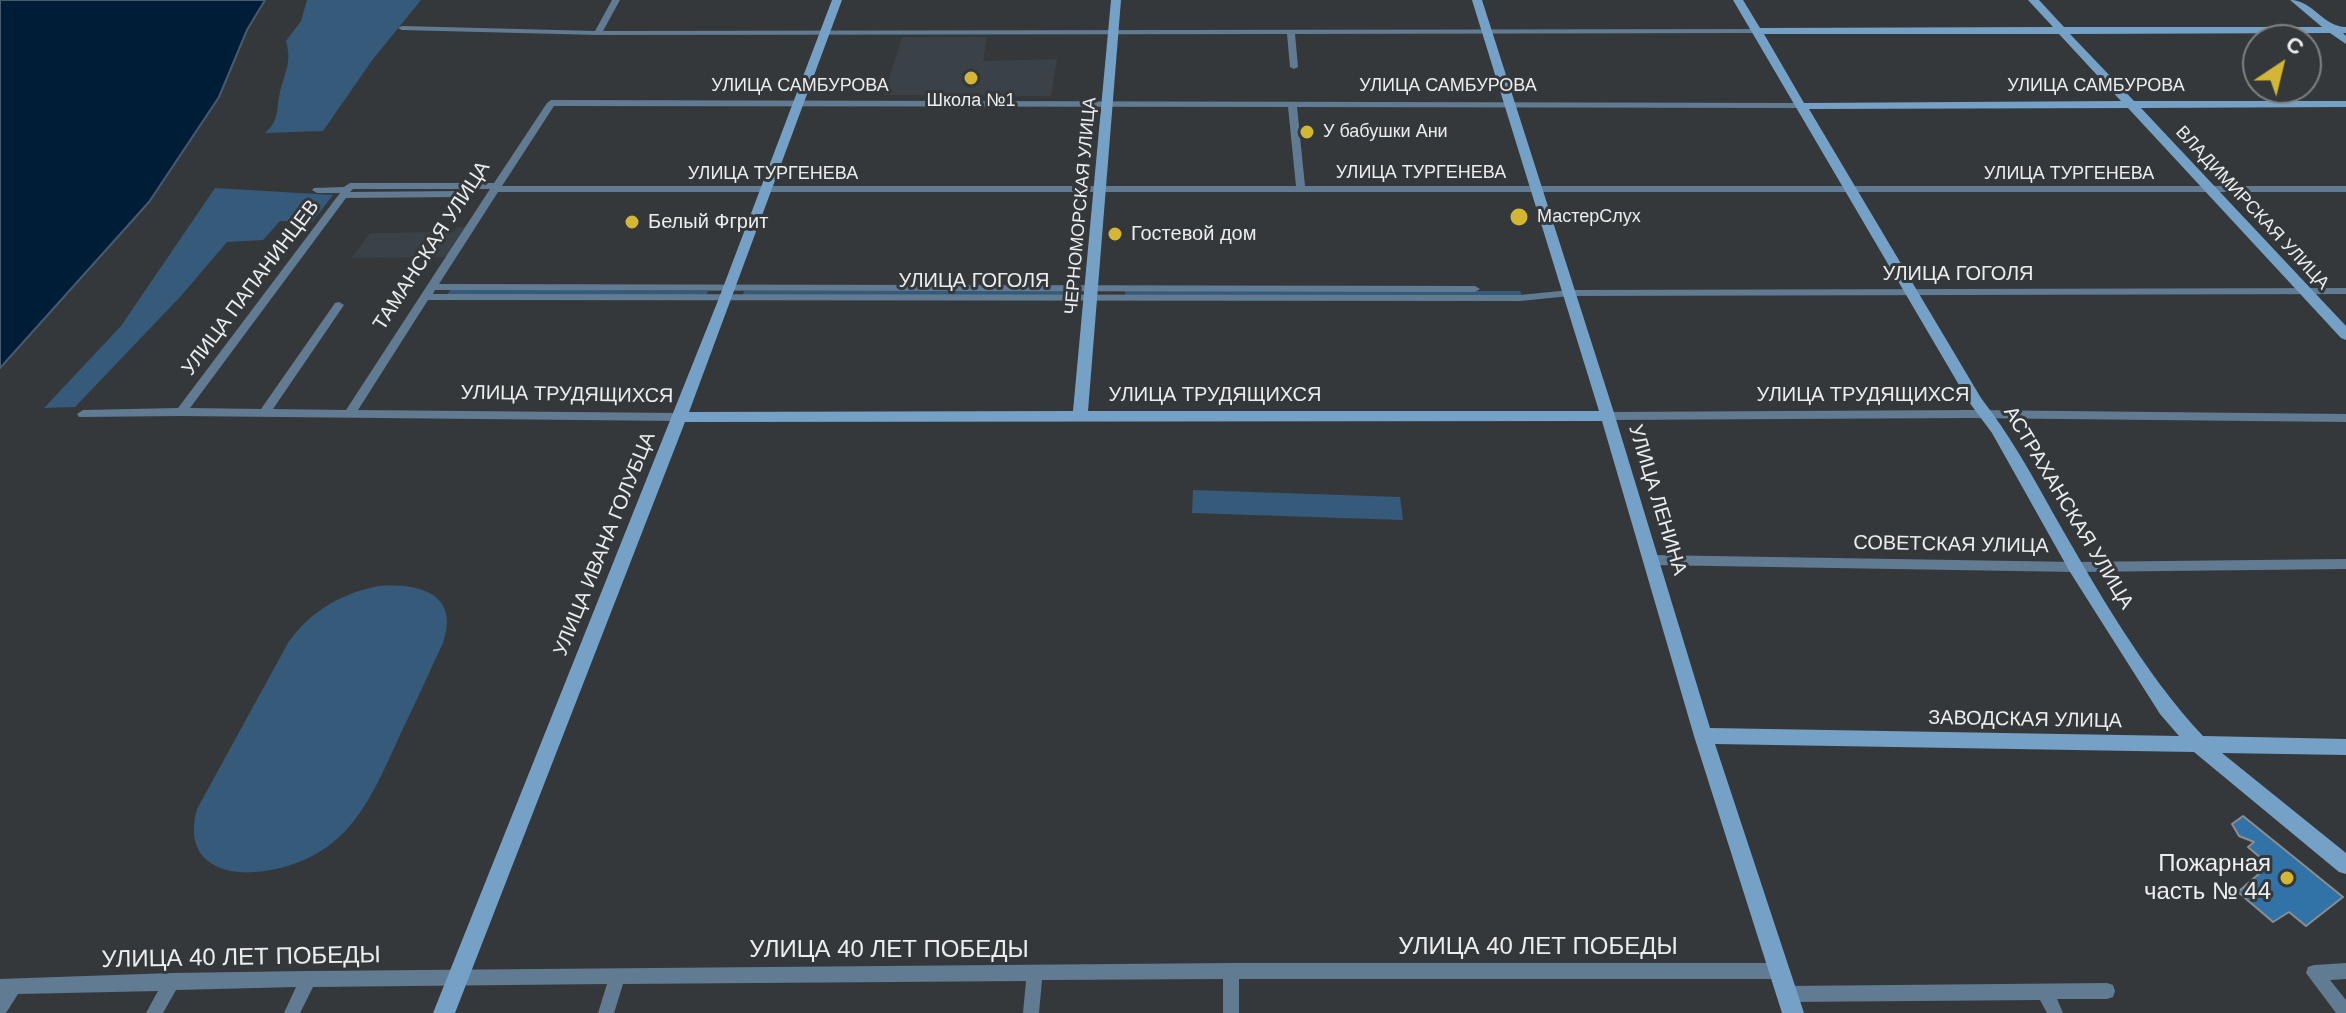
<!DOCTYPE html>
<meta charset="utf-8">
<style>
body{margin:0}
#map{position:relative;width:2346px;height:1013px;overflow:hidden;background:#35383a;font-family:Helvetica,sans-serif}
canvas{display:block}
.north{position:absolute;left:2242px;top:24px;width:80px;height:80px;box-sizing:border-box;background:#35383a;border:2px solid #7e8082;border-radius:50%;rotate:35deg;font-size:22px;font-weight:700;line-height:32px;text-align:center;color:#ebedee}
.north::after{content:'';display:block;margin:auto;width:28px;height:36px;background:#d4b635;clip-path:polygon(50% 0,100% 100%,50% 72%,0 100%)}
</style>
<div id="map">
<canvas width="2346" height="1013"></canvas>
<div class="north">С</div>
</div>
<script>
const ctx = document.querySelector('canvas').getContext('2d');
ctx.lineJoin = 'round';
function fillPath(path, color) { ctx.fillStyle = color; ctx.fill(path, 'evenodd'); }
function stroke(path, color, width, dash) { ctx.strokeStyle = color; ctx.lineWidth = width; ctx.lineCap = dash ? 'butt' : 'round'; ctx.setLineDash(dash || []); ctx.stroke(path); }
function label(font, color, halo, rows, align = 'center') {
  ctx.font = font + ' Helvetica,sans-serif'; ctx.lineWidth = 6; ctx.setLineDash([]); ctx.textBaseline = 'middle'; ctx.strokeStyle = halo; ctx.fillStyle = color; for (const [text, x, y, turn = 0] of rows) {
    ctx.save(); ctx.translate(x, y); ctx.rotate((+turn || 0) * Math.PI / 180); ctx.textAlign = isNaN(turn) ? turn : align; if (halo) ctx.strokeText(text, 0, 0); ctx.fillText(text, 0, 0); ctx.restore();
  }
}
fillPath(new Path2D(`
 M902,37H987L983,61L1057,59L1051,96L884,95Z
 M457,227H466L447,257L352,258L370,233L453,232Z`), '#3a4248');
fillPath(new Path2D(`
 M307,0H421L373,59L323,131L265,133C280,120 276,109 280,92C285,72 292,62 286,41L301,21Z
 M215,188L333,195L312,222L280,221L263,240L227,242L180,297L75,407L44,408L121,326Z
 M451,289L708,291L706,297L447,295Z
 M744,291H1063V297H742Z
 M1125,291H1520L1522,296L1125,297Z
 M1193,490L1400,497L1403,520L1192,513Z
 M379,586C420,583 460,594 443,643C428,675 414,706 399,737C371,799 349,853 276,869C257,873 233,875 216,866C192,854 191,831 197,809L288,643C310,611 342,593 379,586Z`), '#365a79');
const water = new Path2D(`
 M0,0H265L247,30L219,97L149,202L0,368Z`);
fillPath(water, '#001d37');
stroke(water, '#465b6e', 2);
const building = new Path2D(`
 M2243,816L2290,854L2343,897L2306,926L2289,912L2273,922L2238,892L2269,865L2248,847L2254,842L2239,836L2232,824Z`);
fillPath(building, '#3173a7');
stroke(building, '#8a8e91', 2);
fillPath(new Path2D(`
 M612,0H620L603,31L1757,29L1761,31L1757,33L1295,34L1298,67L1294,69L1290,67L1287,34L598,35L402,30L398,28L402,26L595,31Z
 M551,100L1799,103L1802,104V108L1297,107L1305,186H2346V192H498L439,284L1475,286L1480,289L1475,292L435,290L433,294L1520,295L1570,290L2346,288V294L1570,296L1520,301L428,300L358,410L679,413L685,417L679,421L181,416L79,417L77,414L83,410L178,408L340,193H317L312,190L314,188L344,187L350,183H494L547,103ZM554,106L1288,107L1296,186H502ZM353,189H490L346,410L273,409L344,305L339,302L335,303L261,409L190,408L346,198L460,197L465,194L460,191L350,192Z
 M1969,410L2346,414V422L1969,418L1608,420L1602,416L1608,412Z
 M1652,555L2076,562L2346,559V569L2076,572L1652,565L1648,563L1646,560L1648,557Z
 M1231,963H1779L1785,965L1787,971L1785,977L1779,979H1239V1013H1223V979L1042,980L1039,1013H1023L1026,981L623,984L614,1013H598L607,984L313,987L300,1013H284L296,987L176,990L163,1013H146L158,991L18,994L6,1013H0V979L172,973L308,971Z
 M2346,963V979L2330,980L2346,1000V1013H2336L2306,973L2308,967L2314,965Z
 M2107,983L2113,985L2115,991L2113,997L2107,999H2057L2063,1013H2047L2040,1000L1787,1002L1781,1000L1779,994L1781,988L1787,986Z`), '#617b93');
fillPath(new Path2D(`
 M832,0H842L689,412L1073,411L1111,0H1121L1088,411H1599L1472,0H1482L1615,416L1710,728L2179,736L2160,714L2070,572L1992,433L1969,402L1733,0H1743L1760,28L2053,27L2028,0H2039L2064,27H2322L2290,0C2313,0 2323,27 2346,27V33H2343L2346,36V44L2330,33L2070,34L2134,101H2346V107L2141,108L2346,326V340L2341,338L2128,108L1809,109L1981,398C2009,434 2031,473 2053,513C2096,588 2144,673 2203,736L2346,739V755L2222,753L2346,853V874L2339,872L2194,752L1715,744L1804,1013H1782L1694,736L1602,421L685,422L455,1013H433L719,298ZM1764,34H2059L2121,101L1804,103Z`), '#76a1c6');
for (const [x, y, r, color] of [
 [971,78,8,"#d4b635"],
 [1307,132,8,"#d4b635"],
 [1519,217,10,"#d4b635"],
 [632,222,8,"#d4b635"],
 [1115,234,8,"#d4b635"],
 [2287,878,8,"#d4b635"]
]) { const dot = new Path2D(); dot.arc(x, y, r, 0, 2 * Math.PI); ctx.fillStyle = color; ctx.fill(dot); stroke(dot, '#35383a', 3); }
label('18px', '#ebedee', '#35383a', [
 ["УЛИЦА САМБУРОВА",800,86],
 ["УЛИЦА САМБУРОВА",1448,86],
 ["УЛИЦА САМБУРОВА",2096,86],
 ["УЛИЦА ТУРГЕНЕВА",1421,173],
 ["УЛИЦА ТУРГЕНЕВА",773,174],
 ["УЛИЦА ТУРГЕНЕВА",2069,174],
 ["ЧЕРНОМОРСКАЯ УЛИЦА",1081,206,-85],
 ["ВЛАДИМИРСКАЯ УЛИЦА",2252,208,47]
]);
label('18px', '#ebedee', '#35383a', [
 ["Школа №1",971,101,"center"],
 ["У бабушки Ани",1323,132],
 ["МастерСлух",1537,217]
], 'left');
label('20px', '#ebedee', '#35383a', [
 ["Белый Фгрит",648,222],
 ["Гостевой дом",1131,234]
], 'left');
label('20px', '#ebedee', '#35383a', [
 ["ТАМАНСКАЯ УЛИЦА",432,246,-57],
 ["УЛИЦА ГОГОЛЯ",1958,274],
 ["УЛИЦА ГОГОЛЯ",974,281],
 ["УЛИЦА ПАПАНИНЦЕВ",251,288,-53],
 ["УЛИЦА ТРУДЯЩИХСЯ",567,395,1],
 ["УЛИЦА ТРУДЯЩИХСЯ",1215,395],
 ["УЛИЦА ТРУДЯЩИХСЯ",1863,395],
 ["УЛИЦА ЛЕНИНА",1657,500,73],
 ["АСТРАХАНСКАЯ УЛИЦА",2068,508,59],
 ["УЛИЦА ИВАНА ГОЛУБЦА",605,544,-68],
 ["СОВЕТСКАЯ УЛИЦА",1951,545,1],
 ["ЗАВОДСКАЯ УЛИЦА",2025,720,1]
]);
label('24px', '#ebedee', '#35383a', [
 ["Пожарная",2271,864],
 ["часть № 44",2271,892]
], 'right');
label('24px', '#ebedee', '#35383a', [
 ["УЛИЦА 40 ЛЕТ ПОБЕДЫ",1538,947],
 ["УЛИЦА 40 ЛЕТ ПОБЕДЫ",889,950],
 ["УЛИЦА 40 ЛЕТ ПОБЕДЫ",241,958,-1]
]);
</script>
